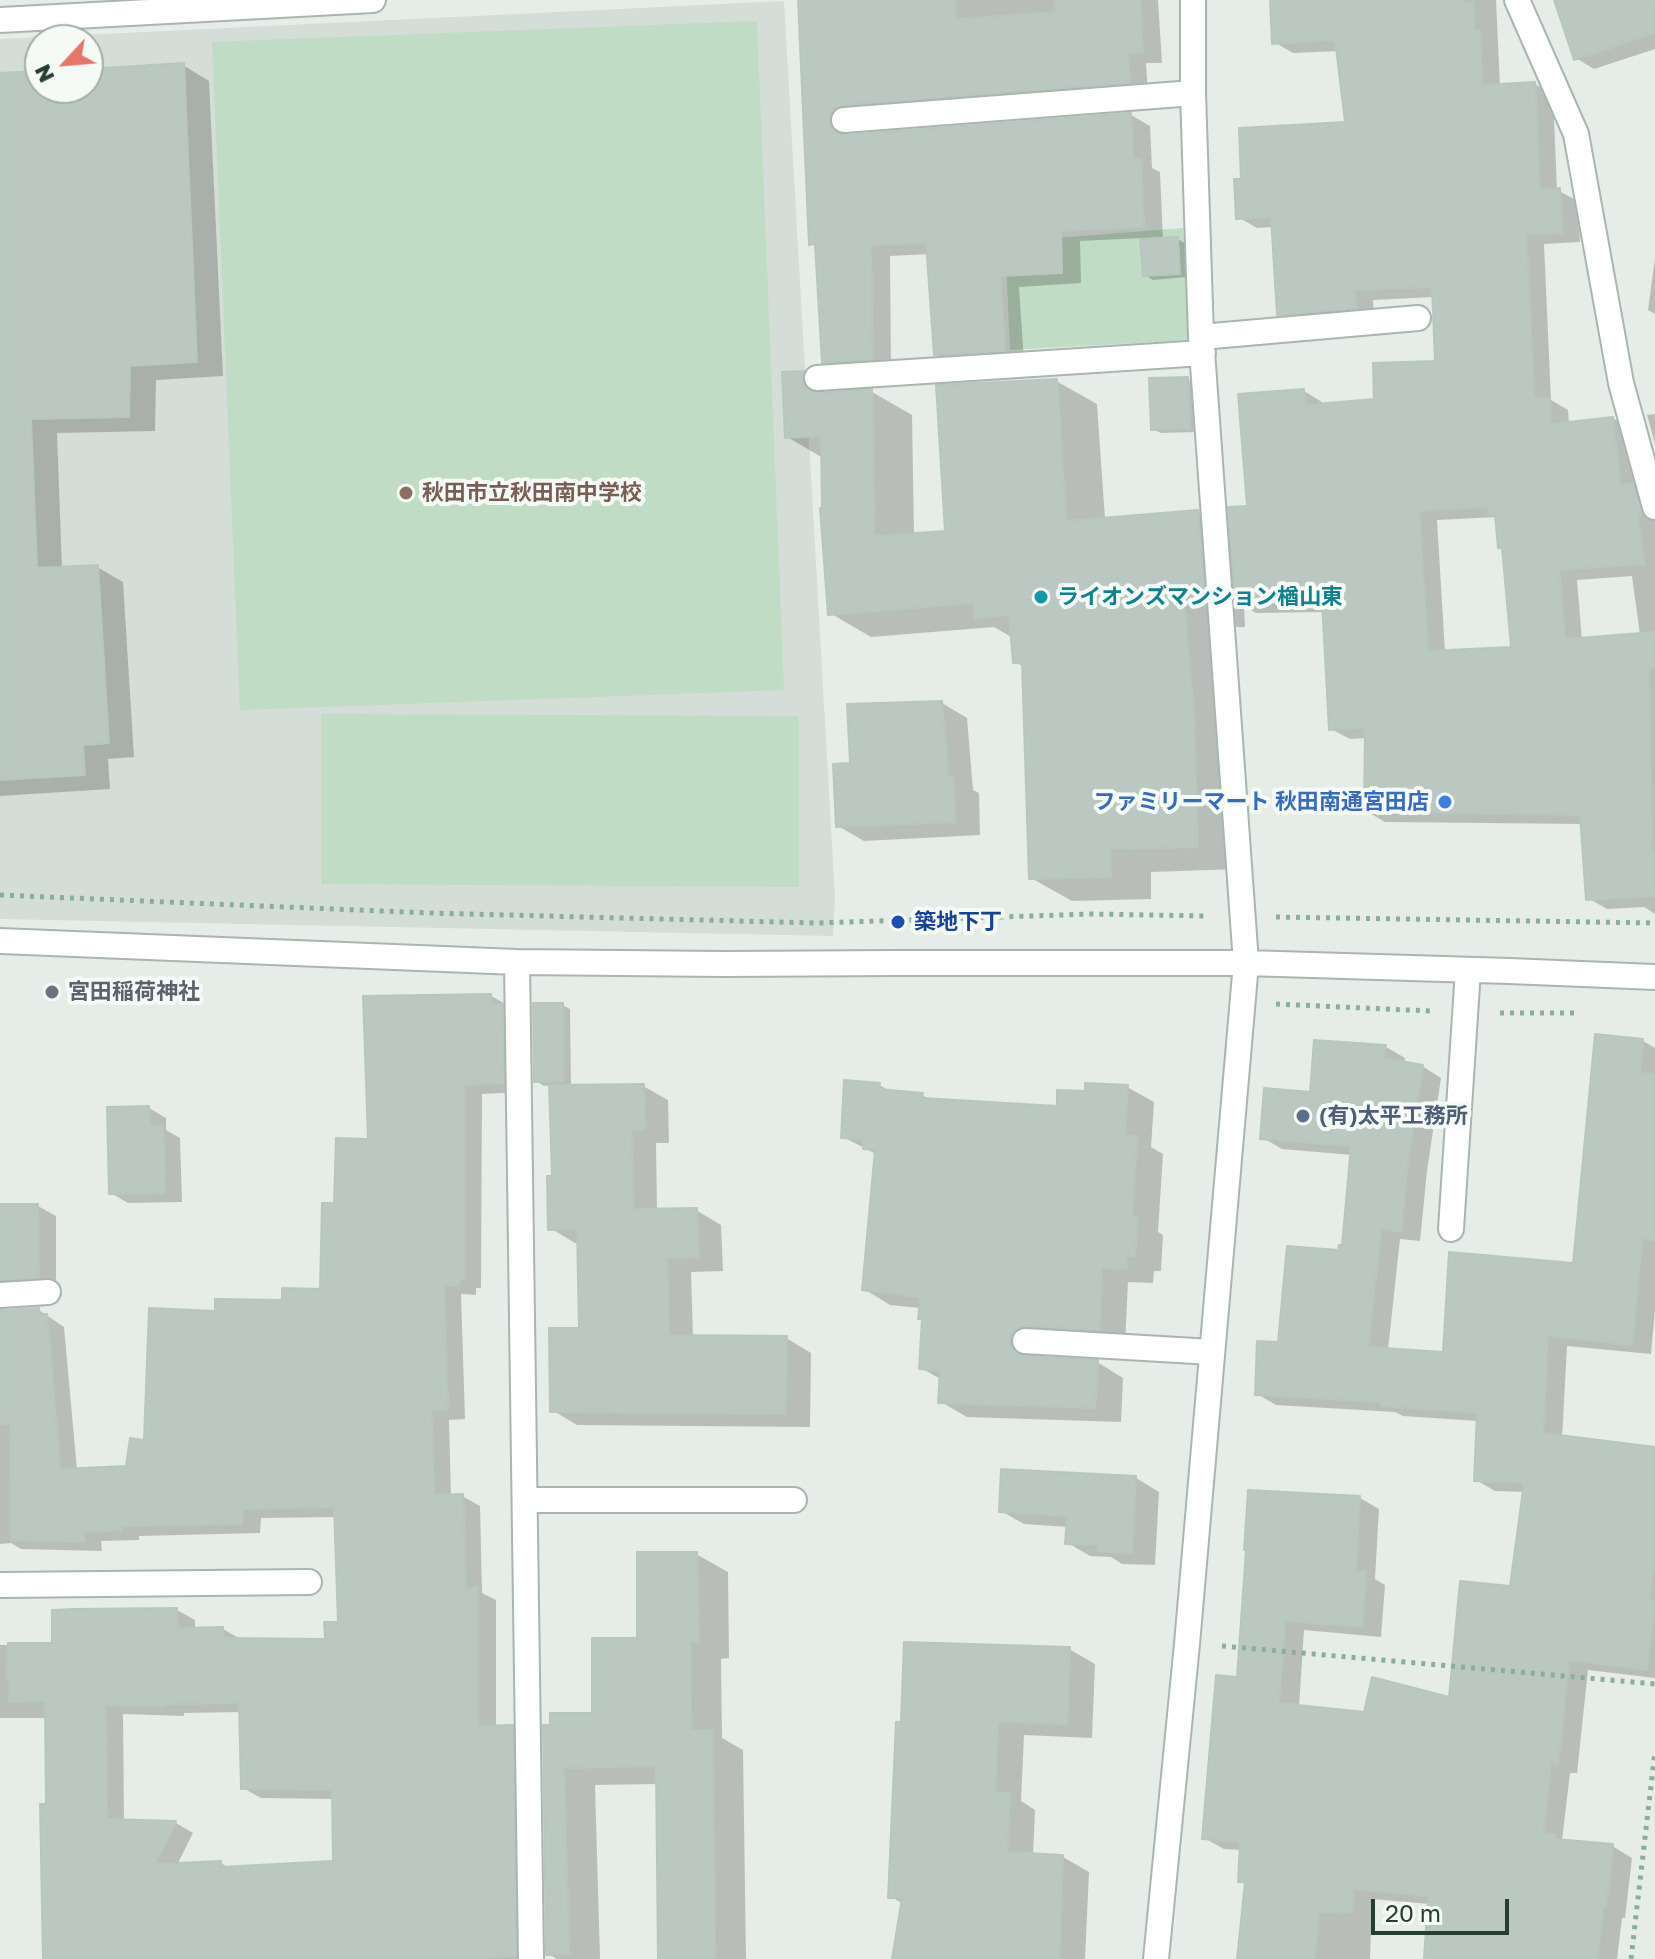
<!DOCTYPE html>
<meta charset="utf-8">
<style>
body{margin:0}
#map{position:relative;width:1655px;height:1959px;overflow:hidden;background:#e6ede9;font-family:"Golos Text",sans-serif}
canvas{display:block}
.north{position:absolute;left:24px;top:24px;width:80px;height:80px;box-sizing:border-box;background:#f6faf7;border:2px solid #a3afa9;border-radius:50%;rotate:244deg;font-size:22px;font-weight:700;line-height:32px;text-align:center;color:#263e34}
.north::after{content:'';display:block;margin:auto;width:28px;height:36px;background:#e6756a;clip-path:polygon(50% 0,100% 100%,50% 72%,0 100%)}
.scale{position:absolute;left:1371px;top:1899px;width:138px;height:36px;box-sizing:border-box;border:4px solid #263e34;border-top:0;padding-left:10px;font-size:24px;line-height:28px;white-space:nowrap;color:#263e34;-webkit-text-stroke:6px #f6faf7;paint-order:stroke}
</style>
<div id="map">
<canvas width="1655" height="1959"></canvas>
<div class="north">N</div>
<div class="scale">20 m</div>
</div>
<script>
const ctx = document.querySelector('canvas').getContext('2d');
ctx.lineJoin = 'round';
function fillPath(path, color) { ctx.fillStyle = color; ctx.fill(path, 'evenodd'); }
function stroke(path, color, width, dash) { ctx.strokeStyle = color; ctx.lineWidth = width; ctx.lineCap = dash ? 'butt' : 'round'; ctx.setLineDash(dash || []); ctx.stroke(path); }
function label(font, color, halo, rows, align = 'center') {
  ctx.font = font + ' "Golos Text","Noto Sans JP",sans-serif'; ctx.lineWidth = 8; ctx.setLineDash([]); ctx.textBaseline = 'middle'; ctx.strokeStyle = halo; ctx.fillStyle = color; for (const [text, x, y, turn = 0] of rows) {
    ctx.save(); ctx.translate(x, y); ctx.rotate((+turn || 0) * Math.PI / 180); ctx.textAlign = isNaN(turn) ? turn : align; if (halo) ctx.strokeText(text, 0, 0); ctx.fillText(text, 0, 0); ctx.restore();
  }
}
fillPath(new Path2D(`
 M784,1L835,898L833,936L0,919V39ZM40,40H88V88H40Z`), '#d4ddd7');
fillPath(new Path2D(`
 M757,21L784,690L240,710L212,42Z
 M1183,228L1192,340L1010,350L1005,242Z
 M321,714L799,716V887L321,884Z`), '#c1dcc4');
fillPath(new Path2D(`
 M800,0H1158L1162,63H1146L1148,93L849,126L848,134L849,137L1131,115L1150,126L1152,168L1160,172L1163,240L1178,239L1186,244L1187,277L1153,280L1145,275L1142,238L1080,241L1081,283L1019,287L1024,361L955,366L936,354L929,254L890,256L891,370L843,373L824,361L818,247L811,244Z
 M1272,0H1496L1500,86L1535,84L1553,95L1557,190L1578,201L1580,242L1544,244L1551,400L1568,410L1569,424L1614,419L1633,429L1655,510V914L1644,907L1607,909L1588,898L1583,824L1385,822L1366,811L1367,738L1350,739L1331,729L1325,612L1256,613L1244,606L1245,627H1224L1238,869L1151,872V899L1072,901L1031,878L1024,667L1015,662L1013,638L994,627L871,637L830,613L823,458L787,437L804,373L840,394L872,392L912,415L914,535L947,532L1056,381L1097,404L1105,519L1198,512L1232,531L1249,507L1304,391L1322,402V405L1376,401L1437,363L1435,297L1373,300L1374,318L1297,325L1279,314L1274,227L1257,228L1238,217L1243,181L1347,124L1338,51L1293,53L1274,42ZM1498,517L1500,547L1504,549L1513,648L1445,652L1437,520ZM1632,576L1640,635L1582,640L1577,580Z
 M1556,0H1655V49L1594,69L1576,58Z
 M183,65L209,81L223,376L156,380L155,431L57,433L62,569L97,567L123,582L134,757L108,759L110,789L0,796V75L40,73V88H88V71Z
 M1655,258V314L1648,310Z
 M1187,379L1195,384L1197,432L1161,433L1152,429Z
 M1655,414V443L1647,415Z
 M942,703L967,718L973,790L979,793L980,835L864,841L838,826L852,765Z
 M491,996L509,1006L521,1092L482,1094L481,1288H476V1295L461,1294L465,1419L449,1420L451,1496H462L480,1506L482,1593L496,1600V1727H512L530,1737L533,1959H45L48,1806L47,1718H0V1645H54L177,1610L195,1620V1630L223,1629L242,1640L327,1641L340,1624L337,1517L261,1518L260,1533L139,1536V1540L101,1541L102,1551L21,1549L11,1543L0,1544V1206H38L56,1216V1287L4,1298L2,1308L4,1312L39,1310L64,1327L77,1470L128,1468L146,1442L217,1313L284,1302L322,1291L336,1205L371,1141ZM242,1712L243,1788L261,1798L334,1799L335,1863L230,1869L221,1863L177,1865L193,1833L176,1823L124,1822L123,1714L184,1716V1713Z
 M562,1005L570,1009L571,1087L643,1086L668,1100L669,1143H656L657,1211L696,1210L721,1225L723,1271L691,1272L693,1337L786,1338L811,1353L810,1427L577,1425L552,1410L581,1330L579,1243H575L550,1228L554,1178L551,1085L544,1086L536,1081Z
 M1643,1041L1655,1048V1310L1651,1354L1567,1346L1562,1438L1655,1449V1678L1588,1670L1577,1773H1570L1562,1840L1612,1846L1632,1858L1625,1918H1622L1617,1959H1426L1430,1904L1372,1899L1370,1959H1248L1247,1885L1240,1881L1241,1850L1224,1849L1204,1838L1239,1679L1360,1498L1379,1509L1375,1579L1385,1585L1381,1637L1304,1630L1299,1707L1366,1714L1451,1699L1512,1588L1524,1492L1495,1491L1476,1480L1478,1421L1403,1416L1395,1412L1276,1405L1257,1394L1280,1344L1343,1247L1352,1155L1282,1149L1263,1138L1312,1094L1316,1042L1386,1047L1405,1058L1404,1064L1422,1066L1441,1078L1427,1171L1420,1241L1400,1239L1388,1350L1444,1354L1575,1265Z
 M879,1085L892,1092L922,1095L933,1101L1058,1108L1087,1094L1127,1087L1154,1102L1151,1147L1163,1154L1158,1232L1163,1235L1161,1271H1154L1153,1283L1128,1282L1125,1344L1039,1347L1036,1355L1037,1359L1097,1362L1123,1378L1121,1422L967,1417L941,1402L942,1380L921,1368L924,1320L921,1308L890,1305L864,1289L876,1154L843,1137Z
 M149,1108L166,1118V1130L180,1138L182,1202L128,1203L111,1193Z
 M1136,1478L1159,1492L1155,1565L1122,1564L1111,1557L1090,1556L1068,1543V1527L1024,1524L1001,1511Z
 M696,1554L728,1572L729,1658L721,1659L722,1738L743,1750L746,1959H660L658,1784L595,1785L600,1959H557L548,1954L545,1727L594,1715L639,1640Z
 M1069,1649L1095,1664L1092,1738L1024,1735L1021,1801L1035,1810L1033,1856L1063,1857L1089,1872L1085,1959H894L903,1904L890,1896L898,1724Z`), '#0003');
const building = new Path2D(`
 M798,0H955L956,19L1056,12L1055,0H1140L1143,53H1128L1130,83L843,105L835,108L830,114L829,120L832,129L838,134L845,135L1131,113L1133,159H1141L1144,227L1061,231L1062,273L1000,276L1005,351L934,355L926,243L871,245L872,359L822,363L815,244L809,245Z
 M1270,0H1465V3L1473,2L1474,30H1480L1482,85L1535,82L1539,189L1560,188L1562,233L1526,234L1534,398H1550L1551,424L1613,417L1620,485L1633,483L1642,515L1638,517L1644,564L1559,570L1565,639L1655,632V667L1649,668L1652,851H1655V896L1586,900L1580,815L1364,812L1365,728L1329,730L1322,602L1235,604L1228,507L1247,506L1238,394L1304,389L1305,405L1374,399L1373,363L1435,361L1432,287L1355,290L1356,308L1277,315L1271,217L1236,219L1234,179H1241L1239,128L1345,122L1335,40L1272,44ZM1488,507L1489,515H1495L1498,548H1502L1511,647L1428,651L1419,511Z
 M1554,0H1655V33L1574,60Z
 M184,63L197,362L130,366L129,417L31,419L37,568L98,565L109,743L83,745L85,775L0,780V73L40,71V88H88V69Z
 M1178,237L1180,274L1143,276L1140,239Z
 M804,371L802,380L805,387L811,392L818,393L872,389L874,536L945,531L936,385L1057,379L1066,521L1198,510L1205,604L1184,605L1193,704L1198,847L1111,849V877L1029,879L1022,663H1013L1009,615L975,618L973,603L828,615L820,508H822L821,436L785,438L782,372Z
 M1188,377L1190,428L1151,430L1149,378Z
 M942,701L948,776H953L955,822L836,827L833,764L850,763L847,704Z
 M491,994L492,1004H503L504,1083L464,1085V1279H459V1286L444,1285L448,1410H431L434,1495L463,1494L465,1588H478V1726L513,1725L516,1956L486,1957V1959H43L40,1804H46L45,1701L9,1702L10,1678H7L8,1643H52V1610L72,1609L177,1608V1628L223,1627L224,1638L325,1639L324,1622H338L334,1507L243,1509L242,1524L122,1526V1530L83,1532L84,1542L11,1540L10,1423L0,1424V1310L39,1308V1315L47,1314L60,1469L126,1466L130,1438L144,1440L149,1308L215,1311V1299L282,1300V1288L320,1289L322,1203H334L336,1138L368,1139L363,996ZM239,1703L241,1789L332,1790L333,1861L221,1867V1861L155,1864L176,1821L107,1819L105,1705L166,1706V1704Z
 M533,1003H563V1081L534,1082Z
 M1595,1034L1643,1039L1640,1073L1655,1074V1240L1642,1238L1632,1345L1548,1336L1543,1433L1655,1447V1561L1649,1600L1655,1601L1647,1670L1569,1660L1558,1764L1551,1763L1543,1833L1556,1835V1839L1613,1844L1606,1908H1603L1597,1959H1424L1428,1896L1353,1889L1352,1913L1319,1912L1314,1959H1237L1245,1882H1238L1240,1842L1202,1839L1216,1675L1237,1677L1246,1550H1244L1248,1490L1360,1496L1356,1572H1366L1362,1627L1285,1621L1279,1703L1364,1712L1372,1677L1449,1697L1460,1581L1510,1586L1524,1483L1474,1481L1477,1413L1381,1406L1382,1402L1255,1395L1257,1341L1278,1342L1287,1246L1338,1250L1339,1245H1342L1351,1146L1260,1139L1264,1088L1310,1092L1314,1040L1386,1045L1384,1058L1423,1065L1408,1159L1401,1232L1381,1229L1368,1347L1443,1352L1449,1252L1573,1263Z
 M844,1080L880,1083L879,1089L923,1093L922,1098L1057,1106V1090L1085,1091V1083L1128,1085L1125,1136H1137L1132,1217L1137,1218L1135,1257H1127V1269L1102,1268L1099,1330L1025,1326L1018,1328L1013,1332L1010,1339L1012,1348L1016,1353L1023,1356L1098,1360L1095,1408L938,1403L940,1371L919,1369L922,1319H918L920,1297L862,1290L875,1150L863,1149V1139L841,1138Z
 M644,1084L645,1129L631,1130L633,1209L697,1208L698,1257L667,1258L669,1335L787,1336L785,1414L550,1412L549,1328H579L577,1229L548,1230L547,1176H552L549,1085Z
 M149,1106L150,1126H163L165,1193L109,1194L107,1107Z
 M0,1204H38L39,1278L0,1280Z
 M1001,1469L1136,1476L1132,1553L1097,1551L1098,1545L1065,1544L1067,1516L999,1512Z
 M637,1552H697L698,1641H690L691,1730H712L715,1959H658L656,1766L564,1768L569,1954L546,1955L543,1725H550V1713H592V1638H637Z
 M904,1642L1070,1647L1067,1724L998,1722L995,1792L1010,1793L1007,1852L1063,1855L1059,1959H892L902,1898H888L896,1722H901Z`);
fillPath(building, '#bbc8c1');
stroke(building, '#b8c7be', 2);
const minor = new Path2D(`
 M1517,0L1576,134L1621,383L1655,507
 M0,20L373,0
 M844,120L1193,93
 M1201,337L1418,318
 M817,378L1203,353
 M0,941L517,962L724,964L895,963H1246L1509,971L1655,977
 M517,962L531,1959
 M1451,1229L1468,970
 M0,1295L48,1292
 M1025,1341L1212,1352
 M525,1500H794
 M0,1585L309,1582
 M1156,1959L1187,1644L1246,963L1201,337L1193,93V0`);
stroke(minor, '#a9b5af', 28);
stroke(new Path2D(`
 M0,895L429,913L816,923L1092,914L1206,916
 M1276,917L1655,923
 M1276,1004L1430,1011
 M1500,1013H1578
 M1222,1646L1655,1684
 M1631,1959L1655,1751`), '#89ae9c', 5, [4, 6]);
stroke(minor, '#fff', 24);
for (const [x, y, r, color] of [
 [406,493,8,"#8d6e63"],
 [1041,597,8,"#0f9aa8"],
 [1445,802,8,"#3f7fe0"],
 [898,922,8,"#1a4fb4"],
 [52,992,8,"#6b7280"],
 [1303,1116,8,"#5c6f8a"]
]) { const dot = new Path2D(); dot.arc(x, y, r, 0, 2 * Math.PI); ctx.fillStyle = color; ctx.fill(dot); stroke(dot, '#f6faf7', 3); }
label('bold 22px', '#785e54', '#f6faf7', [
 ["秋田市立秋田南中学校",422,493]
], 'left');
label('bold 22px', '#0d838f', '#f6faf7', [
 ["ライオンズマンション楢山東",1057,597]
], 'left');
label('bold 22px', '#366cbe', '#f6faf7', [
 ["ファミリーマート 秋田南通宮田店",1429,802]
], 'right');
label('bold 22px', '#164399', '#f6faf7', [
 ["築地下丁",914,922]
], 'left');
label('bold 22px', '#5b616d', '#f6faf7', [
 ["宮田稲荷神社",68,992]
], 'left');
label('bold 22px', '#4e5e75', '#f6faf7', [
 ["(有)太平工務所",1319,1116]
], 'left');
</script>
